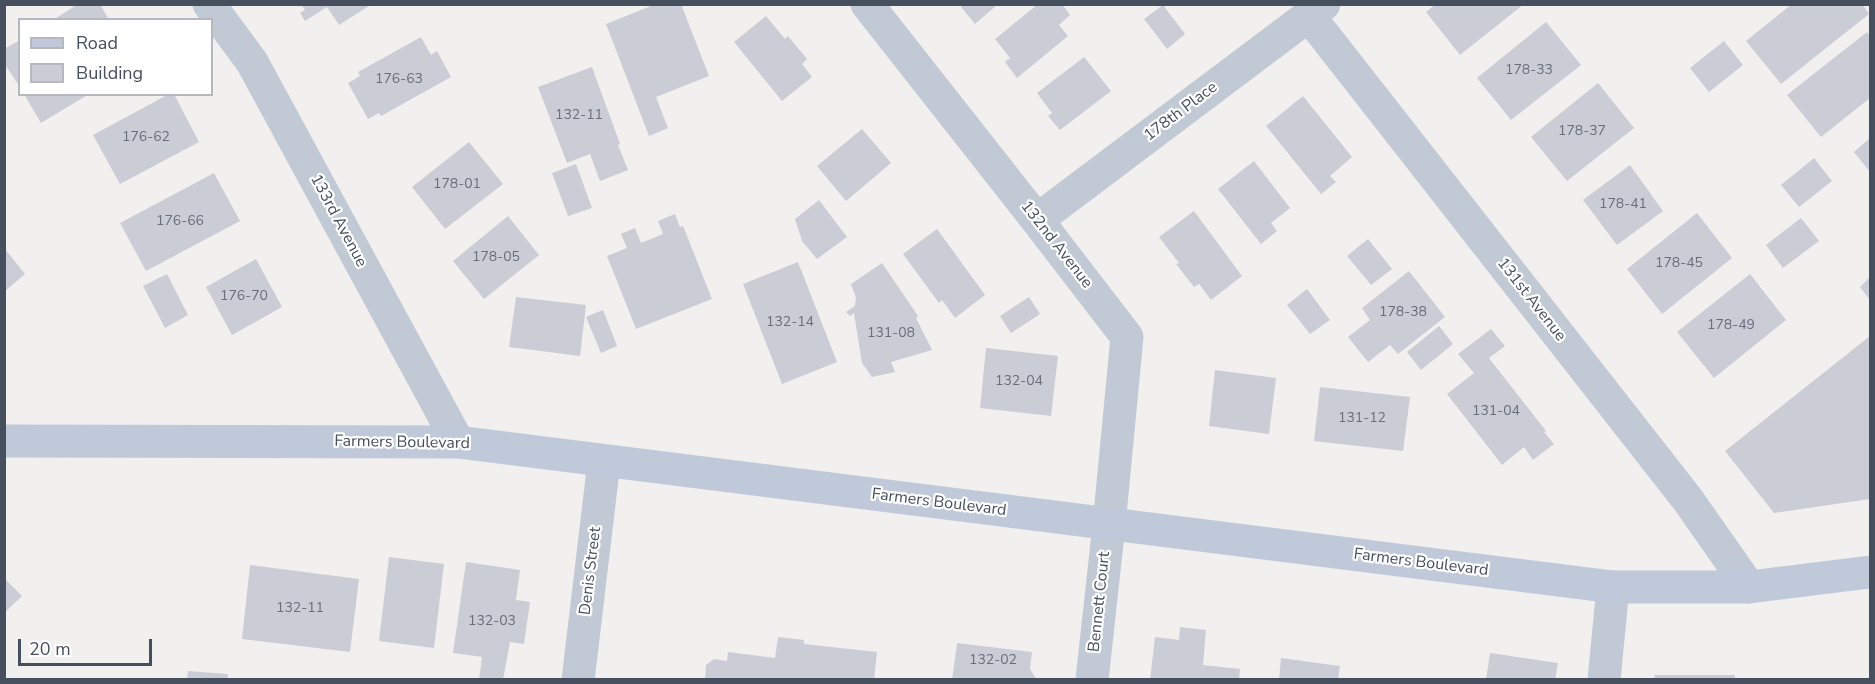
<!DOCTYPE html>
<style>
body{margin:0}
#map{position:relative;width:1875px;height:684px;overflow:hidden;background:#f2efef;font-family:"Nunito Sans",sans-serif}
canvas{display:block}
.frame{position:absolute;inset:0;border:6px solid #464f5e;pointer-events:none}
.legend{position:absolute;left:18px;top:18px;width:195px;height:78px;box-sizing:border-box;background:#fff;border:2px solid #b5b9bf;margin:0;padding:8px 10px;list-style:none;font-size:18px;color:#464f5e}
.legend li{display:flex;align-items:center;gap:12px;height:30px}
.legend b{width:30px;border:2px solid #b5b9bf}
.scale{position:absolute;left:18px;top:639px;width:134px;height:27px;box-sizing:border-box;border:3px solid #464f5e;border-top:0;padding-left:8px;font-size:18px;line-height:21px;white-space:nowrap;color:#464f5e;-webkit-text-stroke:4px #fff;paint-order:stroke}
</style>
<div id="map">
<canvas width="1875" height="684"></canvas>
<div class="frame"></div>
<ul class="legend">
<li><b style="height:8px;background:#c0c9d9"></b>Road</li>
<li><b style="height:16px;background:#cacdd5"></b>Building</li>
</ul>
<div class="scale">20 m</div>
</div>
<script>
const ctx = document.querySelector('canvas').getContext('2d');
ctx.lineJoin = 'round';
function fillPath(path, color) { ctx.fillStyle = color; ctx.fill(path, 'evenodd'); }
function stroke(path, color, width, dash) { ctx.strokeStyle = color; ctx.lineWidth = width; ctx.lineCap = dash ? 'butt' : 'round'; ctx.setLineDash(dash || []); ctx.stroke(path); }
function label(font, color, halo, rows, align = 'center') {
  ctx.font = font + ' "Nunito Sans",sans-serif'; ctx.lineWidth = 4.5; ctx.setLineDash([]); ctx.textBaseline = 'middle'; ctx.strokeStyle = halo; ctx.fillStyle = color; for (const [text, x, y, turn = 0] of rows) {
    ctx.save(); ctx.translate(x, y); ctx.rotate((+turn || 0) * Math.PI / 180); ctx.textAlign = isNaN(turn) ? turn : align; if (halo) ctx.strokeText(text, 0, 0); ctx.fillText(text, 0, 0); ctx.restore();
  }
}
fillPath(new Path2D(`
 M78,4H100L109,20H53Z
 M301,4H372L339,25L327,7L305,21L300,13L305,10Z
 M656,4H681L709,76L656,97L668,128L649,136L606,24Z
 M964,4H998L975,24L961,7Z
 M1038,4H1062L1070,15L1059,25L1068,36L1017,78L1005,62L1010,58L995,39Z
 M1436,4H1524L1460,55L1426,12Z
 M1792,4H1862L1869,14L1781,84L1746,41Z
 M1163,5L1185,34L1167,49L1144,19Z
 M766,16L785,39L788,36L807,59L802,64L812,77L782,101L734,42Z
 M1546,22L1581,65L1511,120L1477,78Z
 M1867,32L1870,36V98L1821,137L1787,95Z
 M421,37L431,55L437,51L451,77L381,116L379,113L368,119L348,83L360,76L358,72Z
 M20,40V87L4,63V49Z
 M1724,41L1743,65L1709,92L1690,68Z
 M1084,57L1111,91L1060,130L1048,116L1052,113L1037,93Z
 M592,67L620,144L618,145L628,170L600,181L590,154L567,163L538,87Z
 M1598,83L1634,128L1567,181L1531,137Z
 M24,94H89L41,123Z
 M169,94H174L199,142L120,184L93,135Z
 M1303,96L1352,157L1330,176L1336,182L1321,194L1266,126Z
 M862,129L891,163L846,201L817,166Z
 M1870,138V172L1854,152Z
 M469,142L503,184L445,229L412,187Z
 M1814,158L1832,181L1799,207L1781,185Z
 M1254,161L1290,208L1271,223L1277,231L1261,244L1218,189Z
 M576,164L592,208L568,216L552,173Z
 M1630,165L1663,211L1617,245L1583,200Z
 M214,173L240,221L146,271L120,223Z
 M819,200L847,237L817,259L802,241L795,219Z
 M1194,211L1242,276L1211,300L1199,284L1194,287L1176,264L1179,263L1159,237Z
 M1697,213L1732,258L1662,314L1627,269Z
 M675,214L680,227L683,226L712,299L636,329L607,256L627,248L621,234L635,228L641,243L663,234L658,221Z
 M508,216L539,255L484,299L453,261Z
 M1801,218L1819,241L1783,268L1766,245Z
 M937,229L985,295L955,318L942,300L939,303L903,254Z
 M1368,239L1392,269L1371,285L1347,256Z
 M5,249L25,274L5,291Z
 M256,259L282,307L232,335L206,287Z
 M798,262L837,362L782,384L743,284Z
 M882,263L918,316L916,318L932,350L891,362L895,372L872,377L862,363L854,313L850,316L846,312L855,306L856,298L851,284Z
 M1409,271L1445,317L1398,354L1390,345L1368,362L1348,337L1370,320L1362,308Z
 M167,274L188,315L165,328L143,286Z
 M1750,274L1786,320L1714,378L1677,332Z
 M1870,277V300L1860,287Z
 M1307,289L1330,320L1310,334L1287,305Z
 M516,297L586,305L580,356L509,347Z
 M1029,297L1040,314L1011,333L1000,316Z
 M603,310L617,346L601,353L586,317Z
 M1439,326L1453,344L1421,370L1407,352Z
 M1491,329L1505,346L1489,358L1546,431L1544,432L1554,444L1533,460L1524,447L1502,465L1447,394L1474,373L1458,354Z
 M1870,336V499L1774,513L1725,451Z
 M986,348L1058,356L1051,416L980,408Z
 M1215,370L1276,378L1269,434L1209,426Z
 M1320,387L1410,397L1403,451L1314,441Z
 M389,557L444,564L434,648L379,641Z
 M466,562L520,570L516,600L530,602L524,644L510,642L503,680H479L482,657L453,653Z
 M250,565L359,579L350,652L242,639Z
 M4,578L22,596L4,613Z
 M1180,627L1206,630L1203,665L1240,669L1239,680H1150L1155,637L1179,640Z
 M778,637L804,640V644L877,652L874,680H705L706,665L714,659L727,661L728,652L775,658Z
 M957,643L1032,652L1030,669L1037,680H952Z
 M1490,653L1558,663L1555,680H1486Z
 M1281,658L1340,666L1338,680H1279Z
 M188,671L228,674L227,680H187Z
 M1655,675H1735V680H1654Z`), '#cacdd5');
stroke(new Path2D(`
 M209,4L252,62L458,442
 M867,4L1037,220L1127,337L1109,525L1092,680
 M1309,16L1688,500L1749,587
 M1037,220L1324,4
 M578,680L604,462
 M1604,680L1613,587`), '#c1c9d5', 33);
stroke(new Path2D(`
 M4,441L458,442L1613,587H1749L1870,572`), '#c0c9d9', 33);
label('14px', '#676e7c', null, [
 ["178-33",1529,71],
 ["176-63",399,80],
 ["132-11",579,116],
 ["178-37",1582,132],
 ["176-62",146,138],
 ["178-01",457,185],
 ["178-41",1623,205],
 ["176-66",180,222],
 ["178-05",496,258],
 ["178-45",1679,264],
 ["176-70",244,297],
 ["178-38",1403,313],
 ["132-14",790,323],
 ["178-49",1731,326],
 ["131-08",891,334],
 ["132-04",1019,382],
 ["131-04",1496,412],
 ["131-12",1362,419],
 ["132-11",300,609],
 ["132-03",492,622],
 ["132-02",993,661]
]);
label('16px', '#464f5e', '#fff', [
 ["178th Place",1181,112,-37],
 ["133rd Avenue",338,221,62],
 ["132nd Avenue",1056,245,52],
 ["131st Avenue",1531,300,52],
 ["Farmers Boulevard",402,443,1],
 ["Farmers Boulevard",939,503,7],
 ["Farmers Boulevard",1421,563,7],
 ["Denis Street",591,571,-83],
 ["Bennett Court",1100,602,-84]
]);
</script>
